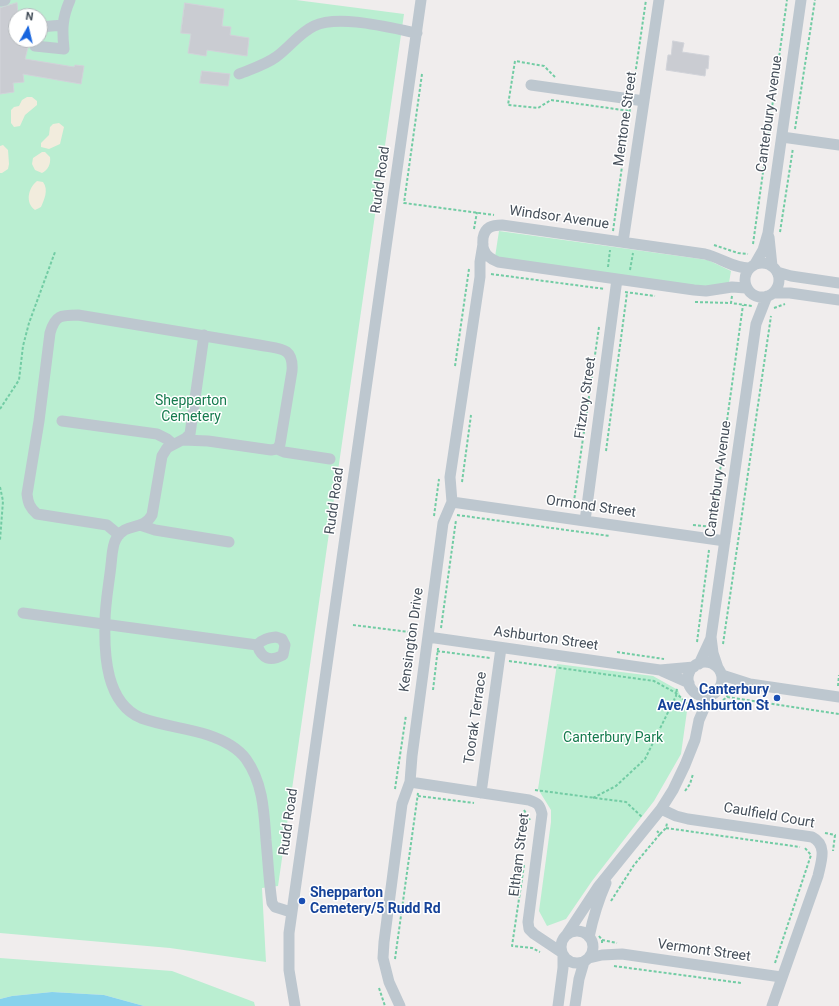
<!DOCTYPE html>
<style>
body{margin:0}
#map{position:relative;width:839px;height:1006px;overflow:hidden;background:#f0eded;font-family:Roboto,sans-serif}
canvas{display:block}
.north{position:absolute;left:8px;top:8px;width:40px;height:40px;box-sizing:border-box;background:#fff;border:1px solid #b5b9bd;border-radius:50%;rotate:8deg;font-size:11px;font-weight:700;line-height:16px;text-align:center;color:#454f5a}
.north::after{content:'';display:block;margin:auto;width:14px;height:18px;background:#1865de;clip-path:polygon(50% 0,100% 100%,50% 72%,0 100%)}
</style>
<div id="map">
<canvas width="839" height="1006"></canvas>
<div class="north">N</div>
</div>
<script>
const ctx = document.querySelector('canvas').getContext('2d');
ctx.lineJoin = 'round';
function fillPath(path, color) { ctx.fillStyle = color; ctx.fill(path, 'evenodd'); }
function stroke(path, color, width, dash) { ctx.strokeStyle = color; ctx.lineWidth = width; ctx.lineCap = dash ? 'butt' : 'round'; ctx.setLineDash(dash || []); ctx.stroke(path); }
function label(font, color, halo, rows, align = 'center') {
  ctx.font = font + ' Roboto,sans-serif'; ctx.lineWidth = 3; ctx.setLineDash([]); ctx.textBaseline = 'middle'; ctx.strokeStyle = halo; ctx.fillStyle = color; for (const [text, x, y, turn = 0] of rows) {
    ctx.save(); ctx.translate(x, y); ctx.rotate((+turn || 0) * Math.PI / 180); ctx.textAlign = isNaN(turn) ? turn : align; if (halo) ctx.strokeText(text, 0, 0); ctx.fillText(text, 0, 0); ctx.restore();
  }
}
fillPath(new Path2D(`
 M0,0H296L404,14L278,886L262,888L266,962L170,948L0,933ZM16,16H40V40H16Z
 M499,231L708,260L731,271L729,283L704,287L495,257Z
 M557,664L653,676L678,690L687,711L681,754L654,801L592,881L566,919L547,926L539,911L551,822V810L538,789Z
 M0,958L172,971L254,1002L255,1006H144L104,995L52,992L12,996L0,999Z`), '#baeed1');
fillPath(new Path2D(`
 M27,97H32L37,101V105L25,115L20,126L14,127L11,123V110L14,107L19,106L22,100Z
 M59,123L64,127L60,144L49,149L41,147V143L49,135L50,127L53,124Z
 M3,145L8,150L9,164L8,169L2,173H0V146Z
 M42,152H45L50,157C51,164 48,170 42,173L35,170L32,164L33,158Z
 M37,181L43,182C49,190 44,200 41,207L35,210C25,203 28,188 37,181Z`), '#f2ecdd');
fillPath(new Path2D(`
 M52,992L104,995L144,1006H0V999L12,996Z`), '#87d2ec');
const building = new Path2D(`
 M17,3L18,16H16V40H28V47L25,59L74,67L75,65L84,66L81,84L23,74L24,82L13,83L14,92L0,94V8Z
 M185,3L224,9L222,26L231,27L230,35L249,38L247,56L207,50L206,56L188,53L191,34L181,33Z
 M673,41L684,43L682,52L709,56L708,69L706,68L705,76L666,70L668,55H671Z
 M202,71L230,74L228,86L200,83Z`);
fillPath(building, '#caccd2');
stroke(building, '#d1d3d9', 1);
stroke(new Path2D(`
 M422,74L404,203L494,215
 M555,77L544,66L515,61L508,105L538,108L551,100L630,111
 M633,89L646,0
 M795,129L815,0
 M474,229L477,212
 M613,231L630,109
 M780,232L793,148
 M753,244L787,0
 M714,245L738,253L748,254
 M608,267L610,250
 M630,270L633,253
 M491,274L605,289
 M625,292L655,296
 M732,296L731,303L752,306
 M695,302L731,303
 M774,308L785,304
 M455,366L469,269
 M0,409L19,380L23,346L29,323L55,252
 M606,451L627,293
 M462,482L471,415
 M0,487L3,501L0,540
 M573,508L599,327
 M457,515L610,536
 M434,516L439,479
 M693,525L712,527
 M712,529L743,305
 M353,625L417,633
 M441,628L456,520
 M697,642L709,550
 M723,644L771,316
 M437,651L490,658
 M617,652L664,659
 M509,661L654,681L676,693L688,704L695,706
 M838,686L839,675
 M433,690L438,648
 M727,697L729,687
 M719,703L727,697L839,714
 M395,789L406,715
 M535,790L626,802L642,817
 M685,791L690,784L693,774
 M418,796L474,803
 M593,798L616,786L645,759L676,696L677,688
 M524,810L530,820
 M666,828L800,847
 M825,833L835,835L833,851
 M660,834L666,828L667,823
 M524,865L512,946L532,948L540,952
 M611,901L634,865L660,834L657,831
 M599,936L602,940V945
 M602,940L617,943
 M395,959L418,793
 M775,963L811,855L805,848H804
 M614,966L741,983
 M379,988L385,1006`), '#72cca4', 2, [3, 2]);
stroke(new Path2D(`
 M0,1L5,0
 M40,27L63,25
 M35,40V46L64,49C62,30 62,18 70,0
 M239,74C251,69 265,65 276,57C289,48 299,33 314,26C339,14 391,28 417,33
 M531,85L644,101
 M782,137L839,145
 M769,237L772,266
 M623,242L659,0
 M745 280a17 17 0 1 1 34 0a17 17 0 1 1-34 0Z
 M755,264L763,250L768,233L801,0
 M777,272L791,276L839,283
 M746,288L732,287L706,291L694,290L498,262C493,260 486,256 484,250C482,246 483,242 483,238C485,227 492,225 502,225L705,254C721,258 733,268 749,268
 M773,293H790L839,300
 M204,335L190,434L186,438L167,448L162,456L152,515C142,532 126,521 116,539C112,546 112,557 111,565C109,584 105,603 105,622C104,655 106,703 141,718C163,726 187,728 208,735C223,740 237,747 246,759C263,783 264,811 266,840C268,861 269,882 272,903L275,907L291,912
 M62,421L157,434L167,439L173,444
 M277,449L284,452L330,459
 M452,502L725,541
 M585,521L617,279
 M140,525L155,530L229,542
 M119,535L107,525L37,514C30,508 28,503 27,494L39,421L50,333C55,315 61,315 78,315L259,345C279,349 294,346 292,371L280,444L277,449L271,450L208,441L183,440
 M23,613L257,645
 M276,637L282,639L285,645L283,655C270,662 262,659 257,645C263,639 268,638 276,637Z
 M428,637L660,670L694,667
 M688 679a17 17 0 1 1 34 0a17 17 0 1 1-34 0Z
 M699,664L711,638
 M718,668L713,653L711,637L756,324L767,296
 M662,671L689,683
 M722,675L750,684L839,697
 M410,782L529,800C538,803 540,805 542,814L528,922L529,929L534,934L561,952
 M481,793L501,648
 M661,809L676,816L688,819L812,837C828,845 821,862 818,876L772,1006
 M561 947a16 16 0 1 1 32 0a16 16 0 1 1-32 0Z
 M567,934L598,887L661,809L673,790L685,765L695,740L699,720L710,695
 M589,937C593,918 598,901 606,883
 M589,958L602,955L622,954L781,977
 M295,1006L289,970V933L421,0
 M400,1006L389,982L383,958L384,942L402,804L410,782L412,756L443,523L452,502L450,477L480,277V262L483,244
 M558,1006L563,968V955
 M575,1006L579,979L584,962`), '#bdc7cf', 11);
for (const [x, y, r, color] of [
 [777,698,4,"#1a4fb4"],
 [302,901,4,"#1a4fb4"]
]) { const dot = new Path2D(); dot.arc(x, y, r, 0, 2 * Math.PI); ctx.fillStyle = color; ctx.fill(dot); stroke(dot, '#fff', 1.5); }
label('14px', '#454f5a', '#fff', [
 ["Canterbury Avenue",770,114,-82],
 ["Mentone Street",626,119,-82],
 ["Rudd Road",381,180,-82],
 ["Windsor Avenue",559,218,8],
 ["Fitzroy Street",586,398,-82],
 ["Canterbury Avenue",719,479,-82],
 ["Rudd Road",335,501,-82],
 ["Ormond Street",591,507,8],
 ["Ashburton Street",546,639,8],
 ["Kensington Drive",412,640,-82],
 ["Toorak Terrace",476,718,-82],
 ["Caulfield Court",769,816,10],
 ["Rudd Road",289,822,-82],
 ["Eltham Street",520,855,-83],
 ["Vermont Street",704,951,8]
]);
label('14px', '#167b4e', '#fff', [
 ["Shepparton",191,401],
 ["Cemetery",191,417],
 ["Canterbury Park",613,738]
]);
label('bold 14px', '#164399', '#fff', [
 ["Canterbury",769,690],
 ["Ave/Ashburton St",769,706],
 ["Shepparton",310,893,"left"],
 ["Cemetery/5 Rudd Rd",310,909,"left"]
], 'right');
</script>
